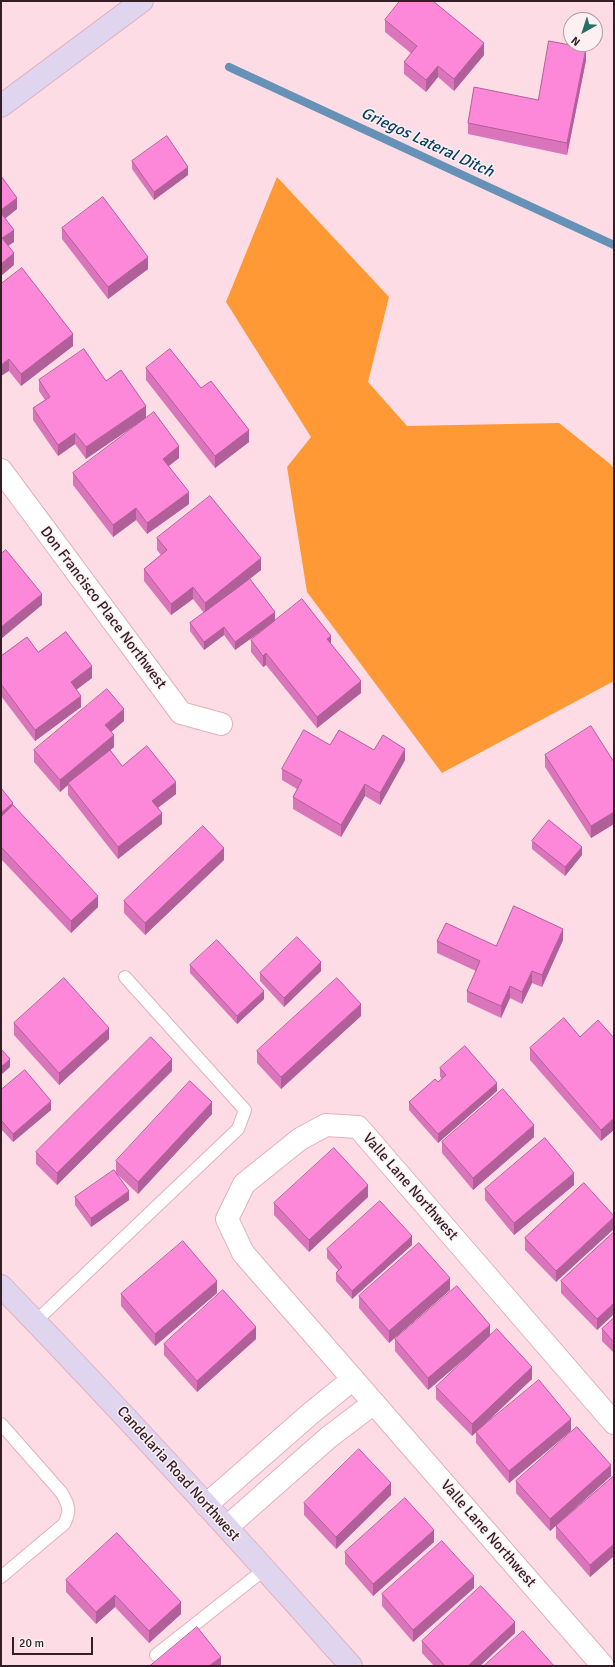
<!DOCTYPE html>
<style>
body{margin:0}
#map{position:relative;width:615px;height:1667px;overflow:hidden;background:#fedce5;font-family:Signika,sans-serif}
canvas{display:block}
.frame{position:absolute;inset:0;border:2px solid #321e24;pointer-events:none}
.north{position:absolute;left:563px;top:12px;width:40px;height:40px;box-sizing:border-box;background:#fcf0f3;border:1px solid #ab9ca0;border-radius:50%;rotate:219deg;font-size:11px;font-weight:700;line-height:16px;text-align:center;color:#321e24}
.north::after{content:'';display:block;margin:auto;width:14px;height:18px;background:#296f63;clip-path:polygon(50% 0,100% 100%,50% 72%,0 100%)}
.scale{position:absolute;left:12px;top:1637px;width:81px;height:18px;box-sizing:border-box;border:2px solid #321e24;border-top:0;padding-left:5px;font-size:12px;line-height:14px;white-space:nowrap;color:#321e24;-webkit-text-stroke:3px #fcf0f3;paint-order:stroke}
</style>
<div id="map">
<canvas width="615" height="1667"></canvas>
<div class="frame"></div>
<div class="north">N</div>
<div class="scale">20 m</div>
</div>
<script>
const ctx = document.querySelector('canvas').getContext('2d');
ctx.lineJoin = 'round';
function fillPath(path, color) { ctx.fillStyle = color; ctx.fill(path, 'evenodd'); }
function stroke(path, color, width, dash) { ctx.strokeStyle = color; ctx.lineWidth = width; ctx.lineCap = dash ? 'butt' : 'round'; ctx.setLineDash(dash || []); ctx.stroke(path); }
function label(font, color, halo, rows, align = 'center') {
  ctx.font = font + ' Signika,sans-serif'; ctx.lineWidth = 3; ctx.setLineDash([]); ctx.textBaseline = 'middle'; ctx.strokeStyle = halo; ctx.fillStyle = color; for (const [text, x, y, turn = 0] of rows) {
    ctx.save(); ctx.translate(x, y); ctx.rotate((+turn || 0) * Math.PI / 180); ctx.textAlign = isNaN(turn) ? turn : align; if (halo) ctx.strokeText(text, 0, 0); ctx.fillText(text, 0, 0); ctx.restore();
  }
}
fillPath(new Path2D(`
 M277,177L389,297L368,382L407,426L559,423L609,463L614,468V681L442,773L307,592L287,467L311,437L226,302Z`), '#fe9935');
stroke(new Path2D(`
 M229,67L614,245`), '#6692b7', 8);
const lane = new Path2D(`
 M35,1322L238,1129L245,1110L125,977
 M1,1424L61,1492C69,1505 71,1511 64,1524L1,1577
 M156,1655L265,1569`);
const street = new Path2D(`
 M1,470L181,713L221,724
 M206,1505L310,1414L353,1379
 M227,1527L329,1437L374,1403
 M603,1666L243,1253L227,1219L244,1184L300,1139L326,1125L358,1127L614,1423`);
const secondary = new Path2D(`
 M1,106L142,1
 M1,1286C121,1410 237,1537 351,1666`);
stroke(lane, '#e3afbd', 14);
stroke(street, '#e3afbd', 24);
stroke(secondary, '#e3afbd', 24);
stroke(lane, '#fff', 12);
stroke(street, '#fff', 22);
stroke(secondary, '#dfd5ee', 22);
fillPath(new Path2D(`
 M385,20L484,55L454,91L438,77L426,92L404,74V62L412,54L385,32Z
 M586,60L567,155L468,134V123L538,100Z
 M132,161L188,175L154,200L132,169Z
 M62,228L148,269L108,299L62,239Z
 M1,284L73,346L21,386L9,371Z
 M146,368L201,388L249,442L215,468L146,380Z
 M39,380L106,381L86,459L75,444L58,456L33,420V408L45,400L39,391Z
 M179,458L169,466L189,504L147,534L136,520L113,537L73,485V473Z
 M157,538L261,570L243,584L275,621L331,645L361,693L317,728L266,665L263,667L251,652V640L271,624L235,650L224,635L204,650L190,631V623L204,613L193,599L171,615L144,581V569L161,555L157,550Z
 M38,652L92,678L76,689L81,707L35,741L1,696V656Z
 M124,721L111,732L114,747L110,750L122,766L176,794L158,808L162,824L118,859L68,795V785L60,792L34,762V750Z
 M330,745L374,750L405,760L380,805L365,796L341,837L293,809V797L297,789L282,780V769Z
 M545,755L614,762V824L591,838L545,767Z
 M1,788L13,806L98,907L71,933L1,859Z
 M532,841L582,855L565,876L532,849Z
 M224,860L145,935L124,913V901Z
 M563,940L542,987L532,983L522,1004L510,998L501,1018L467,1002V991L476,971L437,953V941L496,946Z
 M190,965L264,999L237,1024L190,973Z
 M321,971L284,1007L260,981V973Z
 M361,1016L281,1089L257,1063V1051Z
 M14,1023L109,1039L59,1085L14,1035Z
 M580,1037L614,1038L601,1141L530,1060V1048Z
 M440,1068L497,1091L438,1143L409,1110V1102L438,1082L442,1079L440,1077Z
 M172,1071L57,1185L36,1164V1152Z
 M1,1090L51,1110L13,1142L1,1129Z
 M212,1114L138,1194L118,1175L129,1200L91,1227L75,1205V1197L116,1172V1161Z
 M534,1137L473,1190L442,1153V1142Z
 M584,1183L556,1282L525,1250V1238Z
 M574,1185L514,1235L485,1200V1189Z
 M368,1197L309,1252L274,1215V1203Z
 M614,1232V1314L597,1330L561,1293V1281Z
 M412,1245L352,1299L336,1281V1273L338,1270L327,1258V1249Z
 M450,1290L389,1343L359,1308V1296Z
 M217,1293L155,1346L121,1306V1294Z
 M614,1318V1353L602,1341V1329Z
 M490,1335L532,1379L481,1428L571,1431L509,1483L476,1443V1432L472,1436L436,1399V1387L477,1348L428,1390L395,1351V1339Z
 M256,1339L197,1392L164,1355V1344Z
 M611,1476L550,1531L516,1493V1481Z
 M614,1476V1556L590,1577L556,1538V1526Z
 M391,1495L336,1549L304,1515V1503Z
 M434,1542L373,1596L345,1564V1552Z
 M66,1580L181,1614L149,1643L115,1607L96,1624L66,1592Z
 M474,1588L413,1642L382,1606V1594Z
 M515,1633L480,1666H434L422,1653V1641Z`), '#da75bb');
fillPath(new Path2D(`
 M484,43V55L454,91V79Z
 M586,48V60L567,155V143Z
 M438,66V77L426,92V80Z
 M188,167V175L154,200V192Z
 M17,198V209L1,222V210Z
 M14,230V242L2,250V238Z
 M14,253V265L1,276V264Z
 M148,257V269L108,299V287Z
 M73,334V346L21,386V374Z
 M9,359V371L1,376V365Z
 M146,406V418L86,459V447Z
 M249,430V442L215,468V456Z
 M75,433V444L58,456V445Z
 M179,446V458L163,470V459Z
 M189,492V504L147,534V523Z
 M136,508V520L113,537V525Z
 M261,558V570L205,614V603Z
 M193,587V599L171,615V604Z
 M42,594V605L1,639V627Z
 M275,612V621L235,650V642Z
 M224,627V635L204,650V642Z
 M331,636V648L327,639Z
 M266,653V665L263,667V656Z
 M92,666V678L71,694V682Z
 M361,681V693L317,728V717Z
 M81,696V707L35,741V730Z
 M124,709V721L105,737V725Z
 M114,735V747L69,785L68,783V785L60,792V780Z
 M405,749V760L380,805V793Z
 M176,782V794L152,812V801Z
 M365,784V796L341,837V825Z
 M13,803V811L1,822V813Z
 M614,812V824L591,838V826Z
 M162,813V824L118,859V847Z
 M582,847V855L565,876V867Z
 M224,848V860L145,935V923Z
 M98,896V907L71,933V921Z
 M563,929V940L542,987V975Z
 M321,962V971L284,1007V998Z
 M532,971V983L522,1004V992Z
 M510,986V998L501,1018V1006Z
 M264,991V999L237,1024V1016Z
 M361,1004V1016L281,1089V1077Z
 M109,1028V1039L59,1085V1073Z
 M10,1059V1067L1,1075V1067Z
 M172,1059V1071L57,1185V1173Z
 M497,1083V1091L438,1143V1134Z
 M51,1101V1110L13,1142V1134Z
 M212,1102V1114L138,1194V1182Z
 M614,1118V1130L601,1141V1130Z
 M534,1125V1137L473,1190V1178Z
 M574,1173V1185L514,1235V1223Z
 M368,1185V1197L309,1252V1240Z
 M129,1191V1200L91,1227V1218Z
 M614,1217V1229L556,1282V1271Z
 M412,1236V1245L352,1299V1291Z
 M450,1278V1290L389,1343V1331Z
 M217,1281V1293L155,1346V1334Z
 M614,1303V1314L597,1330V1319Z
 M490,1325V1337L428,1390V1378Z
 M256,1327V1339L197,1392V1381Z
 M532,1367V1379L472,1436V1424Z
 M571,1419V1431L509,1483V1471Z
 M611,1465V1476L550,1531V1519Z
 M391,1483V1495L336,1549V1537Z
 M434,1530V1542L373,1596V1584Z
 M614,1544V1556L590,1577V1565Z
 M474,1576V1588L413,1642V1630Z
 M115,1595V1607L96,1624V1612Z
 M181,1602V1614L149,1643V1631Z
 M515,1622V1633L480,1666H468Z
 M221,1657V1666H209Z`), '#b15f98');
const building = new Path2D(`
 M400,1H433L484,43L454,79L438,66L426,80L404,62L417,46L385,20Z
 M549,41L586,48L567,143L468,123L474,87L538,100Z
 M167,136L188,167L154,192L132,161Z
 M1,176L17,198L1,210Z
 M103,197L148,257L108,287L62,228Z
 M1,213L14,230L2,238L14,253L1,264Z
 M22,268L73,334L21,374L9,359L1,365V284Z
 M84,349L106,381L121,370L146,406L86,447L75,433L58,445L33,408L50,397L39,380Z
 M170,349L201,388L211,381L249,430L215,456L146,368Z
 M154,412L179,446L163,459L189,492L147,523L136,508L113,525L73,473Z
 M210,496L261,558L205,603L193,587L171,604L144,569L167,550L157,538Z
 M6,550L42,594L1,627V554Z
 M250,579L275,612L235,642L224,627L204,642L190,623Z
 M302,599L331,636L327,639L361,681L317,717L266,653L263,656L251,640Z
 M66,632L92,666L71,682L81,696L35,730L1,684V656L27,637L38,652Z
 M107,689L124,709L105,725L114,735L60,780L34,750Z
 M591,726L614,762V812L591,826L545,755Z
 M304,730L330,745L339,730L374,750L383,735L405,749L380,793L365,784L341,825L293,797L302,780L282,769Z
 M147,746L176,782L152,801L162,813L118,847L68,783L110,750L122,766Z
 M1,788L13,803L1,813Z
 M13,805L98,896L71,921L1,847V817Z
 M549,820L582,847L565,867L532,841Z
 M203,826L224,848L145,923L124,901Z
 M514,906L563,929L542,975L532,971L522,992L510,986L501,1006L467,991L480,961L437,941L446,923L496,946Z
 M297,937L321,962L284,998L260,973Z
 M217,940L264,991L237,1016L190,965Z
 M64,978L109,1028L59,1073L14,1023Z
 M337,978L361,1004L281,1077L257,1051Z
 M564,1018L580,1037L598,1020L614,1038V1118L601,1130L530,1048Z
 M151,1037L172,1059L57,1173L36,1152Z
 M465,1046L497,1083L438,1134L409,1102L435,1079L438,1082L446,1075L440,1068Z
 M1,1049L10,1059L1,1067Z
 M25,1070L51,1101L13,1134L1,1120V1090Z
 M190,1081L212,1102L138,1182L116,1161Z
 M503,1089L534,1125L473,1178L442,1142Z
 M545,1138L574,1173L514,1223L485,1189Z
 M334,1148L368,1185L309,1240L274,1203Z
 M114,1170L129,1191L91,1218L75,1197Z
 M584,1183L614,1216V1217L556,1271L525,1238Z
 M380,1201L412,1236L352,1291L336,1273L342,1267L327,1249Z
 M614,1232V1303L597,1319L561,1281Z
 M183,1241L217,1281L155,1334L121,1294Z
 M419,1243L450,1278L389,1331L359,1296Z
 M457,1286L490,1325L428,1378L395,1339Z
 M223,1290L256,1327L197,1381L164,1344Z
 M614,1318V1342L602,1329Z
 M497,1329L532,1367L472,1424L436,1387Z
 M539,1380L571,1419L509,1471L476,1432Z
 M577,1427L611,1465L550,1519L516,1481Z
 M359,1449L391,1483L336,1537L304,1503Z
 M614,1476V1544L590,1565L556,1526Z
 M405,1498L434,1530L373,1584L345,1552Z
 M117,1533L181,1602L149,1631L115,1595L96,1612L66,1580Z
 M442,1541L474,1576L413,1630L382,1594Z
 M481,1586L515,1622L468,1666H445L422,1641Z
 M197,1627L221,1657L209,1666H150Z
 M523,1631L554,1666H484Z`);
fillPath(building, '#fd88d9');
stroke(building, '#b15f98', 1);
label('15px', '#321e24', '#fcf0f3', [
 ["Don Francisco Place Northwest",103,608,53],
 ["Valle Lane Northwest",410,1187,49],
 ["Candelaria Road Northwest",178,1474,48],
 ["Valle Lane Northwest",488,1534,49]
]);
label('italic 16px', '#003e5f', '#fcf0f3', [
 ["Griegos Lateral Ditch",427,143,25]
]);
</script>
